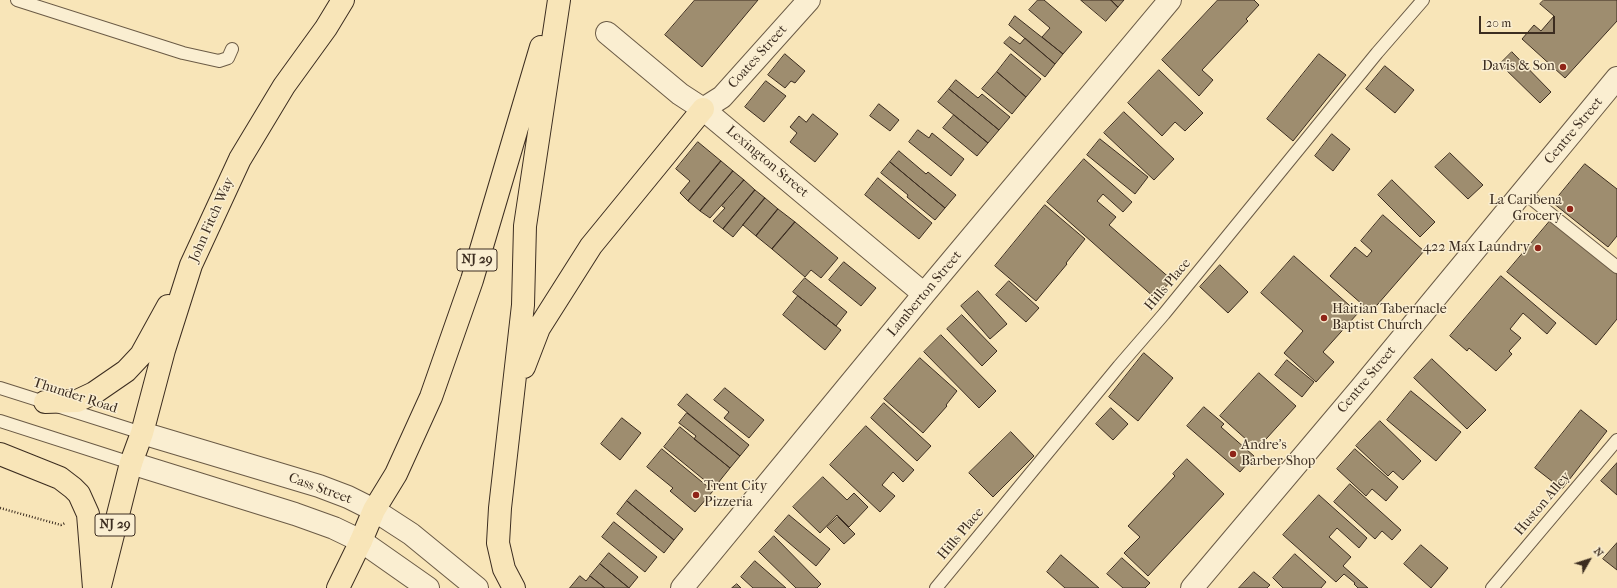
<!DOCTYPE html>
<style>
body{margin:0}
#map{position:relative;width:1617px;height:588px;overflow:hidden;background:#f8e5b8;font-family:"IM FELL French Canon",serif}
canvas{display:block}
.north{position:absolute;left:1569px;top:540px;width:40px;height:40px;-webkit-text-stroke:3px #faeed1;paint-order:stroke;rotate:51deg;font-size:11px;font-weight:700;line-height:16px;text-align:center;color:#3c2d20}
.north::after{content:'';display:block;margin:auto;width:14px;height:18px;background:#3c2d20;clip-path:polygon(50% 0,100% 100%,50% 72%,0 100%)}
.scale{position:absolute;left:1479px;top:16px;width:76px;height:18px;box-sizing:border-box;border:2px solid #3c2d20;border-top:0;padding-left:5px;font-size:12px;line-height:14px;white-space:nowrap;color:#3c2d20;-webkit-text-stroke:3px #faeed1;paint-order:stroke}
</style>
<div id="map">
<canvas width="1617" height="588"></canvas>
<div class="north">N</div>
<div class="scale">20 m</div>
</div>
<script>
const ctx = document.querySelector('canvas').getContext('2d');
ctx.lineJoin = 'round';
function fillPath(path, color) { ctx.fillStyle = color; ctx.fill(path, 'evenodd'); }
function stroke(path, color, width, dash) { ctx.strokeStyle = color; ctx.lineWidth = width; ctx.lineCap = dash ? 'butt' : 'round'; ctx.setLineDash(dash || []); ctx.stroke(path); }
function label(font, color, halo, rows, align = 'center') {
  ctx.font = font + ' "IM FELL French Canon",serif'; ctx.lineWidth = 3; ctx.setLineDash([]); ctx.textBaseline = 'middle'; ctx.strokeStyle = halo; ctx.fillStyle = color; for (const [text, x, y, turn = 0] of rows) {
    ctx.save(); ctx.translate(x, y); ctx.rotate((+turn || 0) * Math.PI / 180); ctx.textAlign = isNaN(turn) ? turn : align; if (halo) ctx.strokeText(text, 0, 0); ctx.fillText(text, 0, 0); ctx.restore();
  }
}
const building = new Path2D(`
 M695,0H758L702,67L665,35Z
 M1038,0H1044L1082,32L1063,54L1042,37L1050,28L1029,10Z
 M1081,0H1111L1118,7L1106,21Z
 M1111,0H1124L1118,7Z
 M1218,0H1254L1259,5L1246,19L1248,21L1202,70L1213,80L1199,96L1162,60Z
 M1544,0H1617V21L1565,78L1522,39L1534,25L1541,31L1554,16L1540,4Z
 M1015,16L1063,54L1055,64L1009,25Z
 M1010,37L1020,44L1025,38L1055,64L1045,77L1004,43Z
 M1512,52L1551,92L1540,103L1500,64Z
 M785,54L805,71L795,83L791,81L785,88L768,75Z
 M1011,54L1041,79L1026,97L997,72Z
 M1319,54L1346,75L1293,141L1267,119Z
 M1385,66L1414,90L1395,113L1366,89Z
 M1159,70L1203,113L1185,131L1175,122L1162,136L1128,103Z
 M997,72L1026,97L1012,114L982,89Z
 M956,80L978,98L982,94L1010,117L999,130L949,89Z
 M766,81L786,96L764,122L745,107Z
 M949,89L999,130L988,143L938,102Z
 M879,104L899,120L890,131L870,116Z
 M1124,112L1174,159L1154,180L1104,133Z
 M813,114L838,134L815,162L790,142L797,133L790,127L799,116L806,122Z
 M954,115L988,143L977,156L943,128Z
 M918,130L929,138L932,133L964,159L951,176L909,142Z
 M1332,134L1350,149L1333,171L1315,156Z
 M1100,139L1148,177L1135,194L1087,155Z
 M698,142L721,161L688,201L680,193L690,181L676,169Z
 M899,151L926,174L928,172L956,195L945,208L890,162Z
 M1450,153L1483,185L1468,199L1435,167Z
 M1084,159L1132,202L1123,212L1103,194L1097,201L1116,217L1109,225L1172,280L1155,298L1047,202Z
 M721,161L733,171L700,211L688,201Z
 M890,162L945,208L935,220L907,197L908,195L881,173Z
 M1585,164L1617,189V236L1608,247L1553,203Z
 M733,171L744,180L710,218L700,211Z
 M878,178L932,223L919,239L865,195Z
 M744,180L755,190L723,229L713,221L725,208L722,206Z
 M1392,180L1435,222L1420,237L1378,195Z
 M755,190L765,198L733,237L723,229Z
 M765,198L778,209L756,236L743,225Z
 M1045,205L1085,239L1066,263L1067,264L1036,301L995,266Z
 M778,209L795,222L772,249L756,236Z
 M1383,215L1424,251L1371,312L1330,276L1355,247L1367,257L1372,251L1361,241Z
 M1550,221L1617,274V319L1596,345L1507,272Z
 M795,222L838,258L821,278L811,270L805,277L772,249Z
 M1294,256L1358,313L1323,352L1334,362L1316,382L1284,353L1303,331L1261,293Z
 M844,262L876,288L861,306L829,280Z
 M1220,265L1248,292L1228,313L1200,287Z
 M1501,276L1556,323L1547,334L1523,313L1510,329L1521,338L1509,351L1512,354L1496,371L1469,348L1467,351L1450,336Z
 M805,278L847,312L836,326L793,292Z
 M1009,281L1039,308L1026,322L996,295Z
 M978,291L1007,324L990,339L961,306Z
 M798,296L841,330L825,350L783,315Z
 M962,315L997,351L982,366L947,329Z
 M941,335L996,391L979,408L924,352Z
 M1144,353L1173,378L1138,421L1109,397Z
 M920,358L957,391L946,405L947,406L923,433L884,399Z
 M1432,359L1486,410L1467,429L1414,378Z
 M1287,360L1314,382L1302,397L1275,375Z
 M1259,373L1296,406L1257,449L1220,416Z
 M725,388L764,420L749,438L724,418L729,412L714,400Z
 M1411,391L1461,432L1436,461L1387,420Z
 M687,394L749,445L740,456L678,405Z
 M884,403L931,446L917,461L871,418Z
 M1204,407L1224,424L1221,427L1254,456L1240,472L1187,426Z
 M1111,408L1128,424L1113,440L1096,424Z
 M1581,410L1607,431L1562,489L1535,468Z
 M687,413L740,456L730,468L694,439L696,436L679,423Z
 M622,418L641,433L620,460L601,444Z
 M1380,421L1421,461L1403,480L1393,471L1388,476L1356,446Z
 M866,426L914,470L903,482L893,472L882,485L895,496L880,512L830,465Z
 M680,427L730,468L714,488L664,447Z
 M1011,432L1034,456L993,497L969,473Z
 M662,449L713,491L695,512L670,491L673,488L647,467Z
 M1355,449L1398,487L1386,501L1372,489L1366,496L1337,469Z
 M1187,459L1224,494L1148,576L1124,553L1140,537L1128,526L1175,476L1173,474Z
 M1617,463V495L1601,481Z
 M823,477L847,500L854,493L868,507L849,527L837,515L820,533L793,507Z
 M1350,484L1401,530L1392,540L1382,531L1375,539L1334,502Z
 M636,490L683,529L674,540L627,501Z
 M1319,495L1367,538L1359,548L1337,528L1329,537L1351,557L1343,566L1368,588H1358L1354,584L1355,583L1344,574L1336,582L1283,535Z
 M627,501L674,540L664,553L617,514Z
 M789,515L830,549L816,566L775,531Z
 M838,517L855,534L844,544L827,527Z
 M614,522L657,557L645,572L602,537Z
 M774,536L821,584L817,588H796L759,552Z
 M1617,543V570L1603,559Z
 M1421,545L1448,568L1431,588L1404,564Z
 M609,553L638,577L629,588L600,564Z
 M1295,554L1326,582L1321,588H1283L1273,578Z
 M1061,555L1099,588H1065L1047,572Z
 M1122,558L1150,583L1145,588H1123L1107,574Z
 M755,561L786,588H753L741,577Z
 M600,564L629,588H605L590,576Z
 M1254,572L1270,585L1267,588H1239Z
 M580,576L586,581L590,576L605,588H570Z
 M737,584L741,588H732Z`);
fillPath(building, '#9e8d6f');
stroke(building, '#3c2d20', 1);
const service = new Path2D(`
 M17,0L183,53L219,61L228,58L232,49
 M1523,192L1617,267
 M0,388L142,433
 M0,421L131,463
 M936,588L1119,366L1164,314L1377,53L1423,0
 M1492,588L1617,440`);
const minor = new Path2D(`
 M607,33L680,94L703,109L924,294
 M703,109L722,97L809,0
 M682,588L924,294L1170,0`);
const tertiary = new Path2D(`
 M142,433L319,486L348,497L374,510L411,534L477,588
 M131,463L295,514L334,528L361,541L428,588
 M1192,588L1360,389L1617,78`);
const trunk = new Path2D(`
 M524,367L539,328L591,246L703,109
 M45,402L77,401L94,393L126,371L141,355L168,306
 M131,463L142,433L164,350L191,265L240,159L284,86L326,28L343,0
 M361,541L374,510L396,474L431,397L472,280L541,47
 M514,588L504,569L498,543L500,508L523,305L525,226L559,0`);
const motorway = new Path2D(`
 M0,454L60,478L73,488L79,494L88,514L94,588
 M100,586L131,463
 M338,588L361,541`);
stroke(service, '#6b5b46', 14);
stroke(minor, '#6b5b46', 24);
stroke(tertiary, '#6b5b46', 24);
stroke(trunk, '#3c2d20', 24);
stroke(motorway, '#3c2d20', 24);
stroke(new Path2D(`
 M0,508L61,525L65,523`), '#3c2d20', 2.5, [1, 2]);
stroke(service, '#faeed1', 12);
stroke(minor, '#faeed1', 22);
stroke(tertiary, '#faeed1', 22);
stroke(trunk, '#f8e5b8', 22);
stroke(motorway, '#f8e5b8', 22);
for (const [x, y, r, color] of [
 [1563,67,4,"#8f2418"],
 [1570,209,4,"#8f2418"],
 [1538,248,4,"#8f2418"],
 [1324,318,4,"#8f2418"],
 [1233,454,4,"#8f2418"],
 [696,495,4,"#8f2418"]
]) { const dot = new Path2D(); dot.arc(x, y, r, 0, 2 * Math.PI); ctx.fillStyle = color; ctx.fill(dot); stroke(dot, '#faeed1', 1.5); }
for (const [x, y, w] of [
 [477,260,40],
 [115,525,40]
]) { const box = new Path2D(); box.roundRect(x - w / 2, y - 11, w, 22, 3); ctx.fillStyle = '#faeed1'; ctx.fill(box); stroke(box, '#3c2d20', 1); }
label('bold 13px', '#3c2d20', null, [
 ["NJ 29",477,260],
 ["NJ 29",115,525]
]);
label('14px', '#3c2d20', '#faeed1', [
 ["Coates Street",758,57,-48],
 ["Centre Street",1574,131,-50],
 ["Lexington Street",767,162,40],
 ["John Fitch Way",212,220,-66],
 ["Hills Place",1168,285,-50],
 ["Lamberton Street",925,294,-50],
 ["Centre Street",1367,380,-50],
 ["Thunder Road",75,396,18],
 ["Cass Street",320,489,20],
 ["Huston Alley",1543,504,-50],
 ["Hills Place",961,534,-50]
]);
label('14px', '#3c2d20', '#faeed1', [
 ["Davis & Son",1555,67],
 ["La Caribena",1562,201],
 ["Grocery",1562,217],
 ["422 Max Laundry",1530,248],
 ["Haitian Tabernacle",1332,310,"left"],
 ["Baptist Church",1332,326,"left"],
 ["Andre's",1241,446,"left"],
 ["Barber Shop",1241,462,"left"],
 ["Trent City",704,487,"left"],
 ["Pizzeria",704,503,"left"]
], 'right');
</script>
